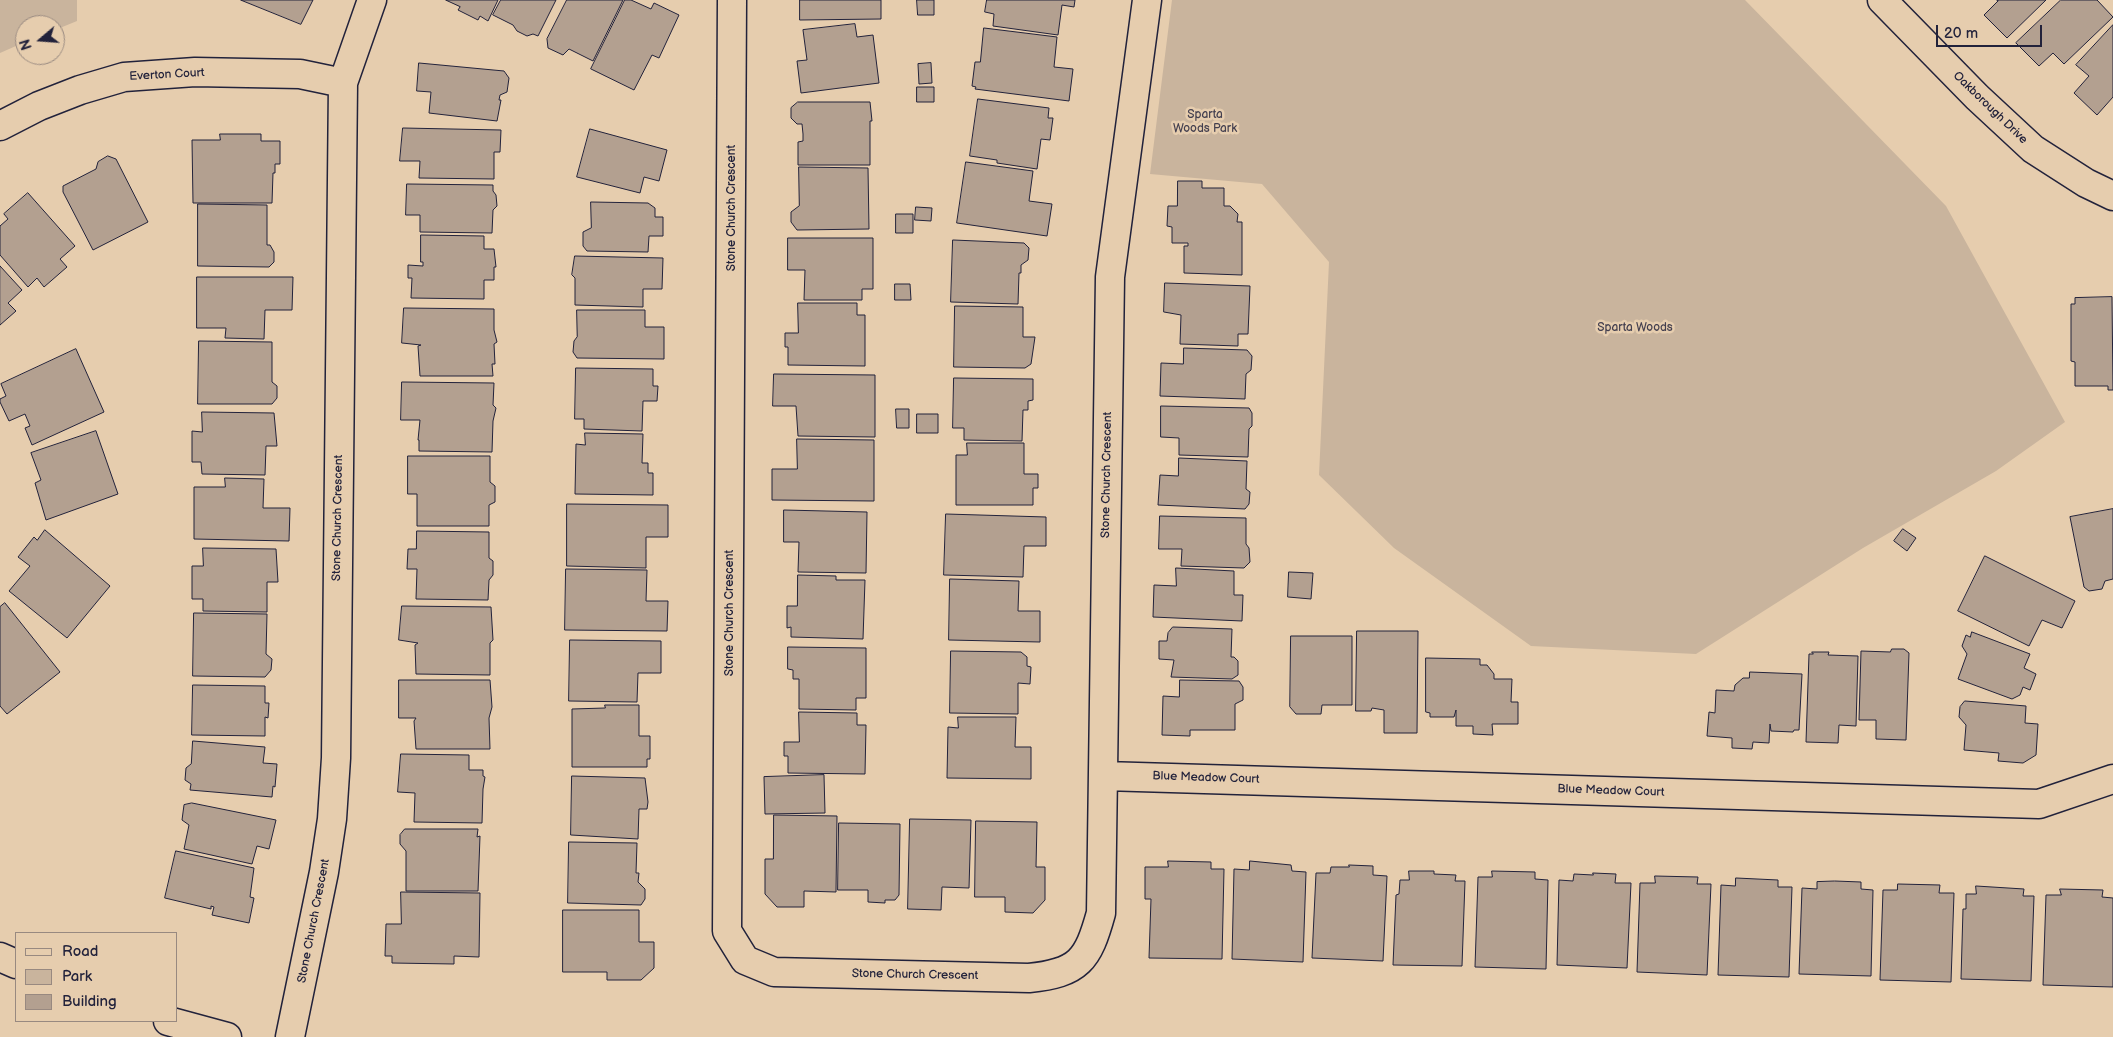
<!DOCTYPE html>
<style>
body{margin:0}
#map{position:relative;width:2113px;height:1037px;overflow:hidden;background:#e6cdae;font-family:"Balsamiq Sans",sans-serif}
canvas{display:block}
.legend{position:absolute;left:15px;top:932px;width:162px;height:90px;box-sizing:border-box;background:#e6cdae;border:1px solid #988980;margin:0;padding:6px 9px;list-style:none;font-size:15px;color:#22223b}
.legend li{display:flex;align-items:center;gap:10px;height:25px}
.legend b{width:25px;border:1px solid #988980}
.north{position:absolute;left:15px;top:15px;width:50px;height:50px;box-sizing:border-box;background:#e6cdae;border:1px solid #988980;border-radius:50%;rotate:252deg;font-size:14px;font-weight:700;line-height:20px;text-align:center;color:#22223b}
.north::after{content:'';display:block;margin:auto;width:18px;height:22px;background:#22223b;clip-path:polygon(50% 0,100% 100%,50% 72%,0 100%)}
.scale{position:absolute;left:1936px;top:25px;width:106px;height:22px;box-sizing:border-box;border:2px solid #22223b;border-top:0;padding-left:6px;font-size:15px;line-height:18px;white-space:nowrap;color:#22223b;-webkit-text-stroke:4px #e6cdae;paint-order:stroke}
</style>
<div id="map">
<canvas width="2113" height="1037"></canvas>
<ul class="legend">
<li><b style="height:6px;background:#e6cdae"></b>Road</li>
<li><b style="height:14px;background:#c9b49d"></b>Park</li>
<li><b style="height:14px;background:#b3a090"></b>Building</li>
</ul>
<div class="north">N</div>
<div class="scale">20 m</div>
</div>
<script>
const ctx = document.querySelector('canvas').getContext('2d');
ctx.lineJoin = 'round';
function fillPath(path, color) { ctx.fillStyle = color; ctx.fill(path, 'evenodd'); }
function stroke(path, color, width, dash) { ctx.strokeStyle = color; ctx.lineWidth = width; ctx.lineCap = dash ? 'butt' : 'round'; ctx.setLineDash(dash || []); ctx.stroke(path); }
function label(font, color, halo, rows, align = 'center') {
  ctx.font = font + ' "Balsamiq Sans",sans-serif'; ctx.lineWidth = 5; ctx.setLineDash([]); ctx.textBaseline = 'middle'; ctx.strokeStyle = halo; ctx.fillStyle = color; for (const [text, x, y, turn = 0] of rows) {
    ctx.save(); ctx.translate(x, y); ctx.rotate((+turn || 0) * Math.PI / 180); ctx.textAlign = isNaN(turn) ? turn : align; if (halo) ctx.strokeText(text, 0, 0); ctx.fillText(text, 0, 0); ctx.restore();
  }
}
fillPath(new Path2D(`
 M0,0H77V21L55,30V25H25V42L0,53Z
 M1172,0H1745L1946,206L2065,422L1996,471L1863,548L1696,654L1531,646L1394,548L1319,475L1329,262L1262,184L1150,174Z`), '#c9b49d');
const building = new Path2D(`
 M241,0H313L301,24Z
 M446,0H498L488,21L480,16L478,20L458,10L460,7Z
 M501,0H556L538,36L533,34L527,36L517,31L513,25L493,15Z
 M567,0H623L593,61L569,49L563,55L548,48L547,39Z
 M625,0H631L651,9L654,3L679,15L659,58L652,55L634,90L591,69Z
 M800,0H881V19L800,20Z
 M917,0H934V15H918Z
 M987,0H1075L1074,7L1062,5L1058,35L993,26L994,14L985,12Z
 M1997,0H2046L2007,38L1984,15L1998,1Z
 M2061,0H2097L2113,17L2064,64L2053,53L2039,66L2016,43Z
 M855,24L857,37L873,35L879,83L801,93L797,61L807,60L803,30Z
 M2113,25V97L2097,115L2074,93L2089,76L2076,65Z
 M984,28L1057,37L1054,67L1073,69L1069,101L975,89L976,87L972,86L975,62H980Z
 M419,63L504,71L509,78L507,92L500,95L499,100H501L497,121L429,113L431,92L417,91Z
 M931,63L932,83L919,84L918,64Z
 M917,87H934V102H917Z
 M978,99L1049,108L1048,118H1053L1050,140L1041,139L1037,169L997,163V160L970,156Z
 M798,102H870L872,121H870V165H798V142L803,141V134L802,124H797L791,118V108Z
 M403,128L501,130L500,152H494V179L419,178L420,161H400Z
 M590,129L667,150L659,181L644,177L640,193L577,177Z
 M220,134H261V141H280V164H275V173H273L272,203H193L192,140H220Z
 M108,156L116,159L148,222L93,250L63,192V186L96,169L98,162Z
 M966,162L1033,171L1029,201L1052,204L1047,236L957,223Z
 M799,167L868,168L869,229L797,230L791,222V212L799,206Z
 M1178,181H1202V188H1224V206H1230L1238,214L1237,222H1242V275L1184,273V246H1188V243H1172V227L1167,226L1168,206H1177Z
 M407,184L493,185V191L496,195L497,206L493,210L492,233L420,232V215H406Z
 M28,193L75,246L60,259L67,267L44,287L37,278L28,287L0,255V226L8,219L4,214Z
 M591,202L648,203L655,208V217H663V236H649L648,252L587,251L583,246V232L591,228Z
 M198,204L267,205V245H270L274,252V262L269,267L198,266Z
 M916,207L932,208L931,221L915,220Z
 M896,214H913V233H896Z
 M421,235L484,236V249H494L496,267H494V280H484V299L411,298L412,278H408V265L423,266V262H421Z
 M788,238H873V289H862V300H804L805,270H788Z
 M953,240L1024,243L1029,248L1028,260L1021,265V273H1019L1018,304L951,302Z
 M575,256L663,258L662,289H643V307L575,305V278L572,275Z
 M0,266L22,290L8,303L16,311L0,325Z
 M197,277H293L292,310H265L264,339L225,338L226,328H197Z
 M1165,283L1250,286L1248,334H1238V346L1180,344L1181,315L1164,312Z
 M895,284H910L911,300H895Z
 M2112,297L2113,390H2108V386H2075V362L2071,361V304H2075V298Z
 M798,303H857V315H865V366L788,365V347H785V333H798Z
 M955,306L1023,307V337H1035L1031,364L1025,368L954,367Z
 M404,308L494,309V330L497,342L494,344L495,364H492L493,376H420L418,346L421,345L402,343Z
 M577,310H645V327H664V359L577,358L573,352L574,341L577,337Z
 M199,341L272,342V382L277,386V398L272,404H198Z
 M1184,348L1247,350L1252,356L1251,370L1246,374L1245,399L1160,396L1161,363L1183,364Z
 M76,349L104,412L32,445L25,428L30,426L25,414L9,421L0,402V399L6,396L1,384Z
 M576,368L653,369V386H658L657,401H643L642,431L584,429V419H575Z
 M774,374L875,375V437L798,436L796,406H773Z
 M954,378L1033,379V400L1028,401V410H1023L1022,441L964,440V428H953Z
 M402,382L494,383L493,405L496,408L493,421L492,452L419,451V440H418L420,420H401Z
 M1161,406L1249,408L1252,413V426L1249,429L1248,457L1179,455V438L1161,437Z
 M896,409H909V428H897Z
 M202,412L274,413L277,446H266L265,475L202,474L201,462H192V431L202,432Z
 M917,414H938V433H917Z
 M96,431L118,494L46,520L35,483L41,480L31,453Z
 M585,433L643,434L642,463H648V473H653V495L575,494L576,444L585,445Z
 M797,439L874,440V501L772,500V469H797Z
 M967,443H1024V474H1038V488H1033V505H956V455H967Z
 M408,456H490V482L495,486V502L489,505V526H417V494H408Z
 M1179,458L1247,461L1246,489L1250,492L1249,504L1245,509L1158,505L1160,475L1178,476Z
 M225,478L264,479L263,508H290L289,541L194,539V487H225Z
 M567,504L668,505V537H646V568L567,566Z
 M2113,509V579L2105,581L2102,589L2089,591L2084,587L2070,517Z
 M784,510L867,512L866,573L798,572L799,542H784Z
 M946,514L1046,517V546H1024L1023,577L944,575Z
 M1160,516L1246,518V544L1249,548L1250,562L1244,568L1181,566L1182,549H1159Z
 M1903,529L1916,538L1907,551L1894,541Z
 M45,530L110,586L67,638L9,591L30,566L18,557L34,537L37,540Z
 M417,531L489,532V558L493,561V575L489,580L488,600L416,599L417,569H407L408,549H416Z
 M203,548L276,549L278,582H267V612L203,611V599H192V566H203Z
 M1985,556L2075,601L2062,628L2042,620L2029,646L1958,611Z
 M1176,568L1234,571V595H1243L1242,621L1153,617L1154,585L1176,586Z
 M566,569L647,570L646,601H668L667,631L565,630Z
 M1289,572L1313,573L1311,599L1288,597Z
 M798,575L836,576V580H865L863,639L791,637V627L787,628V606H797Z
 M950,579L1019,581L1018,611H1040V642L949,640Z
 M5,603L60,672L7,714L0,706V607Z
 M402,606L491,607L493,640L490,643V675L416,674L415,645L418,643L399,640Z
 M194,613L267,614L266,654L272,659L271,670L265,677L193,676Z
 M1173,627L1232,629L1231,657H1234L1238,661V675L1232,679L1171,677L1174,660L1159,659V641H1167L1168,633Z
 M1357,631H1418L1417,733H1384V710L1372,708L1371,711H1356Z
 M1972,632L2030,654L2024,668L2036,674L2030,690L2023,687L2020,695L2012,699L1958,679L1967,654L1962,646L1966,635L1970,637Z
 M1291,636H1352V705H1322L1321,714H1296L1290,707Z
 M570,640L661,641V673H638L637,702L569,701Z
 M788,647L866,648V698H856V710L799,709V679H793V670L788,669Z
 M1892,649H1904L1909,653L1906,740L1876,739V720H1859L1861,651L1890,652Z
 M951,651L1021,652L1027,657V666L1031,667L1030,684L1018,683V714L950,713Z
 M1812,652H1829L1828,655L1858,656L1856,726L1839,725L1838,743L1806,742L1809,654H1813Z
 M1426,658L1480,659V665H1487L1494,674V679H1512L1511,702H1518V724H1492L1493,735L1473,734V726H1456V710L1454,717H1430V713L1426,712Z
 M1750,672L1802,674L1799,730H1794L1793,732L1771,731L1770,724L1769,743L1753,742L1752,749L1732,748V738L1707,736L1709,712L1715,713L1716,690L1734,691L1735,685L1743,678H1749Z
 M399,680H490L492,707L489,718L490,749H416L414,721L416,718H399Z
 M1180,680L1239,681L1243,687V700L1235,704V730H1190V736L1162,735L1163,696L1179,697Z
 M193,685L265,686V703H269L268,718L265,717V736L192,735Z
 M1965,701L2026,706L2025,723L2038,724L2036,755L2023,763L1998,761L1999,753L1964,750L1966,725L1959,717L1960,707Z
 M605,705H639V736H650V759H647V767H572V709L605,708Z
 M799,712L857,713V725H866L865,774L788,773V756H784V742H799Z
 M958,717H1016L1015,747H1031V779L947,778L948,727L958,728Z
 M193,741L265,747L263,763L277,764L275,787L273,786L272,797L190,790L191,784L185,780L186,768L191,764Z
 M401,754L469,755V770H483V776L485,777L483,789L482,823L414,822L415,793L398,792Z
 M824,775L825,813L765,814L764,777Z
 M572,776L645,778L648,802L647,809H639L638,839L571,835Z
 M192,803L276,820L269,849L257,846L252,864L184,849L189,825L182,820L184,805Z
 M774,815L837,816L836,892L804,891V907H777L765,894V859H773Z
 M910,819L971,820L969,888L942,887L941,910L908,909Z
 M976,821L1037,822L1036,867H1045V900L1033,913L1005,912V897H975Z
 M839,823L900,824L899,895L895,900H885V903L868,902V890H838Z
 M405,829H478L477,837L480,836L478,891H406V851L400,844V835Z
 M569,842L637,843L636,873H639L638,882L645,889V899L641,905L568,903Z
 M176,851L254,868L250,897L254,898L249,923L212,915L214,907L211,906V909L165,898Z
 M1168,861L1211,862V869H1224L1222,959L1149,958L1151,899H1145V867H1168Z
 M1250,861L1291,865L1292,871L1306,872L1303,962L1232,959L1234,869L1249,870Z
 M1349,865L1373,866V875L1387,876L1383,961L1312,958L1316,873H1330L1331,867H1349Z
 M1409,871H1434V874L1456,875L1455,881H1465L1462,966L1393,965L1396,895L1399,894L1400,880H1409Z
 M1492,871L1535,872V879L1548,880L1546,969L1475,967L1478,877H1492Z
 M1593,873L1616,874L1615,883H1631L1627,968L1557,965L1559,880L1573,881L1574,874L1593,875Z
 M1655,876L1698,877L1697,884H1711L1707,975L1637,972L1640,883H1655Z
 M1736,878L1778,880V887H1792L1789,977L1718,975L1721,885L1735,886Z
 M1835,881L1861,882V889L1873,890L1871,976L1799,974L1802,888L1817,889V882Z
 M1898,884L1940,885L1939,893H1954L1951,982L1880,980L1883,890H1897Z
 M1976,886L2024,889L2023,896H2034L2031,981L1961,979L1963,909H1966V894H1976Z
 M2060,889L2103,890L2102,897L2113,898V987L2043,985L2046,895H2061Z
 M401,892L480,893L479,957L454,956V964L392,963V956H385L386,924H401Z
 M563,910H639V942H654V968L641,980H607V972H563Z`);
fillPath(building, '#b3a090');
stroke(building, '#22223b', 1);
const minor = new Path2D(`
 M732,0L727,931L745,960L774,972L1029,978C1079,973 1088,960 1101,913L1110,277L1147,0
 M1882,0L1977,97L2033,149L2086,183L2113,196
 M0,126L39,106L80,90L124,77L195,72L300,74L343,83
 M1104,776L2039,804L2113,779
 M290,1037L324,872L332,819L336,758L343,83L372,0`);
const tertiary = new Path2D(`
 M0,957L16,964
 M168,1021L227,1037`);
stroke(minor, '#22223b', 31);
stroke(tertiary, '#22223b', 31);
stroke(minor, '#e6cdae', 28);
stroke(tertiary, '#e6cdae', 28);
label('12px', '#22223b', '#e6cdae', [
 ["Everton Court",167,75,-3],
 ["Oakborough Drive",1990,108,44],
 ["Stone Church Crescent",732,208,-90],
 ["Stone Church Crescent",1107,475,-89],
 ["Stone Church Crescent",338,518,-89],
 ["Stone Church Crescent",730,613,-90],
 ["Blue Meadow Court",1206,778,2],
 ["Blue Meadow Court",1611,791,2],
 ["Stone Church Crescent",314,921,-79],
 ["Stone Church Crescent",915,975,1]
]);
label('12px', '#433f4f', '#e6cdae', [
 ["Sparta",1205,115],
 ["Woods Park",1205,129],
 ["Sparta Woods",1635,328]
]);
</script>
